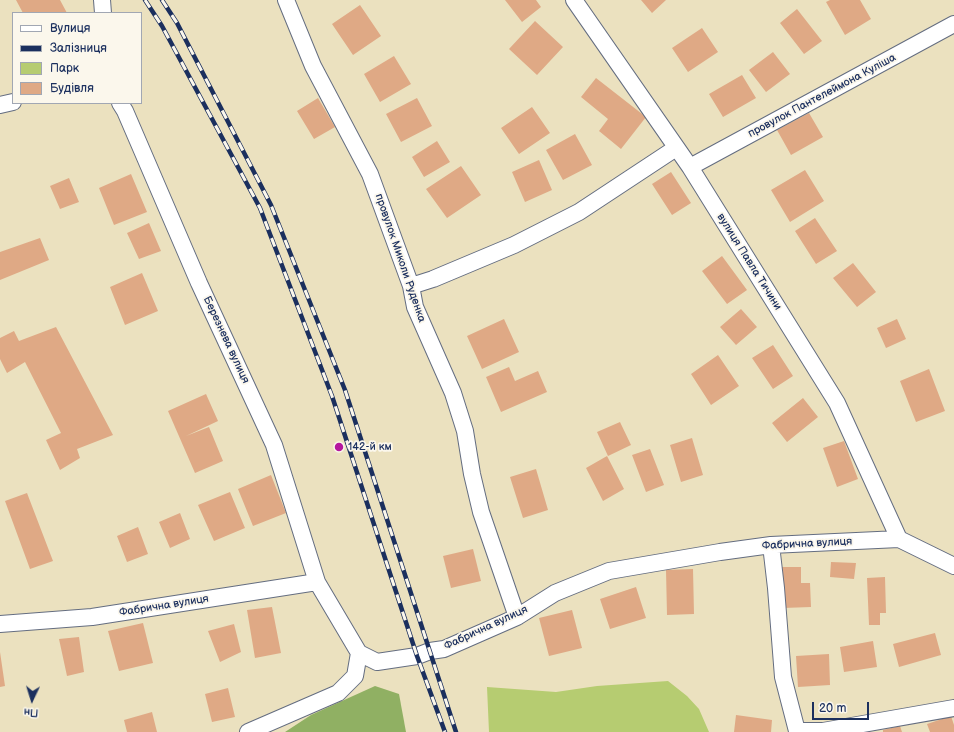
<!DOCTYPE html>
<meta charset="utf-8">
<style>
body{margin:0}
#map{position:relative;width:954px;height:732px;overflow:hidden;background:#ebe1bf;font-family:"Balsamiq Sans",sans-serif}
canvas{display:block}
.legend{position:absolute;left:12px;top:12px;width:130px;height:92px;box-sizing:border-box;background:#fbf7ec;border:1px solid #a1a7b3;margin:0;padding:5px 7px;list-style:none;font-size:12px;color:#1b2f5e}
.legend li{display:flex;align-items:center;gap:8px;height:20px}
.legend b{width:20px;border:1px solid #a1a7b3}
.north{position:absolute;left:12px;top:680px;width:40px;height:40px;-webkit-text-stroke:3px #fbf7ec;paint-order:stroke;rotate:184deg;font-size:11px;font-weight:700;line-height:16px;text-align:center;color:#1b2f5e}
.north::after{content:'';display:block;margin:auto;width:14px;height:18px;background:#1b2f5e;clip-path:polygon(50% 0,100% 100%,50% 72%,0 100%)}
.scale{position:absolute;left:812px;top:702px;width:57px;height:18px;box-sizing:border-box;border:2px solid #1b2f5e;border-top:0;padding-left:5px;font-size:12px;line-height:14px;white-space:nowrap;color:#1b2f5e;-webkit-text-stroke:3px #fbf7ec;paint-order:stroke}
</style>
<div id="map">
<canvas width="954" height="732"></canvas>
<ul class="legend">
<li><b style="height:5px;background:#fff"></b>Вулиця</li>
<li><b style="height:5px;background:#1b2f5e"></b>Залізниця</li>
<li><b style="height:11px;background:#b6cc71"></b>Парк</li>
<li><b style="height:11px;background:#dfa985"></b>Будівля</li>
</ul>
<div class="north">Пн</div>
<div class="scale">20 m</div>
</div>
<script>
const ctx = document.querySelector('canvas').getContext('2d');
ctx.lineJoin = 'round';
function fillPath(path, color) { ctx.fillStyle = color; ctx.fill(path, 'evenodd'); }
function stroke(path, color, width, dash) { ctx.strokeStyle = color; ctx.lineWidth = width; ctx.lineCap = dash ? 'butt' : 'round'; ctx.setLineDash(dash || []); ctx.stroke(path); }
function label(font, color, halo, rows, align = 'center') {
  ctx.font = font + ' "Balsamiq Sans",sans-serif'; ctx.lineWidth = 3.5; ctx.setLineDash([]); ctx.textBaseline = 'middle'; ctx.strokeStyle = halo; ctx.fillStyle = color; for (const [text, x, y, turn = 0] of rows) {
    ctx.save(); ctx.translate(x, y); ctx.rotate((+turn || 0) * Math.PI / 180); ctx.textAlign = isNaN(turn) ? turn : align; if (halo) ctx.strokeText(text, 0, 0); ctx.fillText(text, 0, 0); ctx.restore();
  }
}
fillPath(new Path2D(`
 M668,681L687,696L699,709L709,732H489L487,687L556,692L597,686Z`), '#b6cc71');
fillPath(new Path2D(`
 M375,686L399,694L406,732H285L311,715Z`), '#90b063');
fillPath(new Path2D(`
 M16,0H60L67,13H23Z
 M505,0H536L541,7L522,22Z
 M641,0H666L652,13Z
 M830,0H860L871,19L845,35L826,2Z
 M360,5L381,36L353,55L332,24Z
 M797,9L822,41L804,54L780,23Z
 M535,21L563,47L537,75L509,49Z
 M702,28L718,52L688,72L672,48Z
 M773,52L790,74L766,92L749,70Z
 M394,56L411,84L380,102L364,74Z
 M742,75L756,98L723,117L709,94Z
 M596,78L646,117L621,149L599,131L608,119L581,97Z
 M318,98L335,127L314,139L297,111Z
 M417,98L432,126L401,142L386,114Z
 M532,107L550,133L519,154L501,128Z
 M809,113L823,137L791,155L777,130Z
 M575,134L592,165L563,180L546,150Z
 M437,141L450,162L424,177L412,157Z
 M539,160L552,190L525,202L512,172Z
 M461,166L481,195L447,218L426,189Z
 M805,170L824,201L790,222L771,190Z
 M671,172L691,203L672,215L652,184Z
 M131,174L147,212L114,225L99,188Z
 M69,178L79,202L60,209L50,186Z
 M815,218L837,251L816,264L795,231Z
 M149,223L161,251L139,259L127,233Z
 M40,238L49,260L0,280V252Z
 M722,256L747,290L727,304L702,271Z
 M853,263L876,292L857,307L833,278Z
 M142,273L158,311L125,325L110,287Z
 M741,309L757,327L736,345L720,327Z
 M504,319L519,352L482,369L467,336Z
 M897,319L906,339L886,348L877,328Z
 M56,327L113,435L77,449L80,458L60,470L46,440L61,433L25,362L7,373L0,359V338L14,331L19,341Z
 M773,345L793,376L773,389L752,358Z
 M718,355L739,386L711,405L691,374Z
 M509,367L515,381L538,371L547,392L501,412L486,377Z
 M929,369L945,411L916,422L900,381Z
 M206,394L218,421L186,436L209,427L223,461L195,473L168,411Z
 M803,398L818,417L787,442L772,423Z
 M620,422L631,445L608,456L597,432Z
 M692,438L703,475L681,482L670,445Z
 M844,441L858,479L837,487L823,448Z
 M650,449L664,485L646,492L632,455Z
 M607,456L624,489L603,501L586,468Z
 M536,469L548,510L523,518L510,477Z
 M271,475L286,513L253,526L238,489Z
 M230,492L245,528L214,541L198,505Z
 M27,493L53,561L30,569L5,501Z
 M180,513L190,539L170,548L159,522Z
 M138,527L148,554L127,562L117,536Z
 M473,549L481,581L451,588L443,556Z
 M831,562L856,563L854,579L830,577Z
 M782,567H801V583H810L811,607L783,608Z
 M693,569L694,614L667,615L666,570Z
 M885,577L886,613H880V625H869L867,578Z
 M636,587L646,618L610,629L600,599Z
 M272,607L281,653L255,658L247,610Z
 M572,610L582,648L549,656L539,618Z
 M143,623L153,663L119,671L108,631Z
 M234,624L241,652L220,662L208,631Z
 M935,633L941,655L899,667L893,644Z
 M79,637L84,672L67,676L59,639Z
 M873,641L877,667L844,672L840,647Z
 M0,652L5,686L0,687Z
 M829,654L830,685L798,687L796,656Z
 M228,688L235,717L212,722L205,694Z
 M152,712L157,732H127L124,720Z
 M736,715L772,720L771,732H734Z
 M951,716L954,725V732H930L927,724Z
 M900,726L902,732H883V730Z`), '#dfa985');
const street = new Path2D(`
 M102,0L103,13
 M286,0L313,66L370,174L411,286L415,307L453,393L465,431L472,474L481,512L517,617
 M574,0L690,167L837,403L899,539
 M120,103L125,111L199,283L274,445L317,582
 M0,105L13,102
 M690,167L954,24
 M411,286L433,279L514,245L579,212L676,148
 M771,545L776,588L783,677L797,731H823L954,708
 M0,624L92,617L317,582L359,653L377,662L417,656L430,651L444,649L517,617L555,593L609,571L720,552L771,545L899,539L954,566
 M248,732L338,693L355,676L359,653`);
stroke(street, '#646d80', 18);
stroke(street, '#fff', 16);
const rail = new Path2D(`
 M145,0L162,26L260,208L332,396L417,656L445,732
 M162,0L177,23L271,205L345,390L456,732`);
stroke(rail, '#1b2f5e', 4.5);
stroke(rail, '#fbf7ec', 3, [9]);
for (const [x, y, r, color] of [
 [339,447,5,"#b5179e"]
]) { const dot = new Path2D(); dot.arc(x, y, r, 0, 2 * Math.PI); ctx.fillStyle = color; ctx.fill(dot); stroke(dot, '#fbf7ec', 1.5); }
label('11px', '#1b2f5e', '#fbf7ec', [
 ["провулок Пантелеймона Куліша",822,96,-28],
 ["провулок Миколи Руденка",400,258,71],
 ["вулиця Павла Тичини",749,262,58],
 ["Березнева вулиця",226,340,65],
 ["Фабрична вулиця",807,544,-3],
 ["Фабрична вулиця",164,606,-9],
 ["Фабрична вулиця",486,628,-25]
]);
label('11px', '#1b2f5e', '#fbf7ec', [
 ["142-й км",348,447]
], 'left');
</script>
